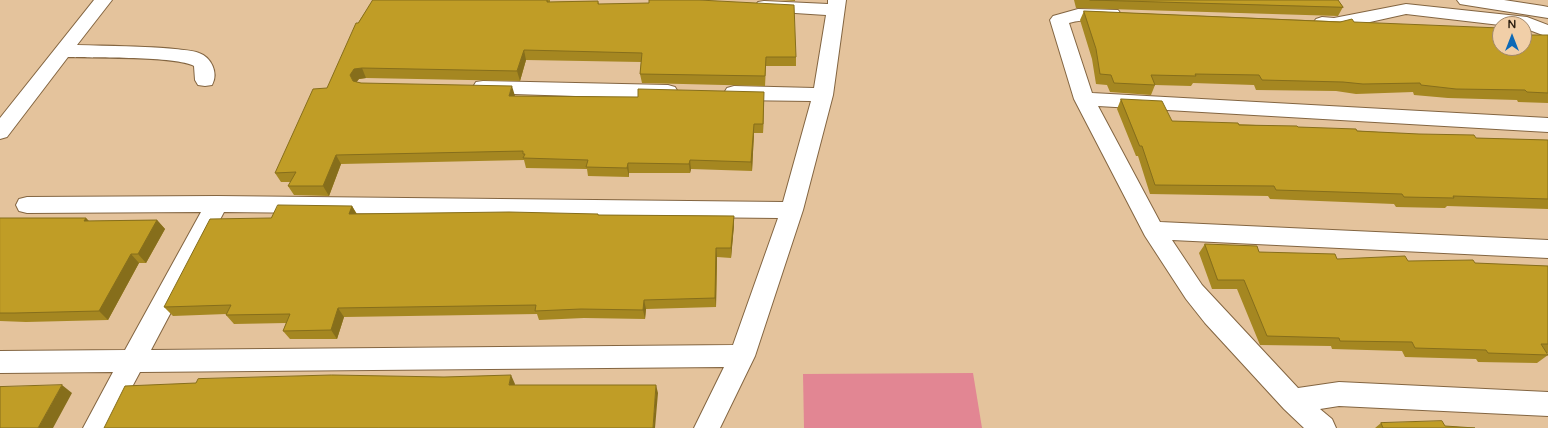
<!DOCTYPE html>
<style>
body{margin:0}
#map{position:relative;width:1548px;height:428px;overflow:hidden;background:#e4c39c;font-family:"Varela Round",sans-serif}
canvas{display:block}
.north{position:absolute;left:1492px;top:16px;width:40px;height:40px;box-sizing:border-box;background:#f1cfa8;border:1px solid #a2886b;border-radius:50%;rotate:0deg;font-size:11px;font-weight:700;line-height:16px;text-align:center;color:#2b1e0f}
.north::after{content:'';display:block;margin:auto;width:14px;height:18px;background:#0d69b6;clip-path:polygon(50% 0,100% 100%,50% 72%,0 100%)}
</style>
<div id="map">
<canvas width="1548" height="428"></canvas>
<div class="north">N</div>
</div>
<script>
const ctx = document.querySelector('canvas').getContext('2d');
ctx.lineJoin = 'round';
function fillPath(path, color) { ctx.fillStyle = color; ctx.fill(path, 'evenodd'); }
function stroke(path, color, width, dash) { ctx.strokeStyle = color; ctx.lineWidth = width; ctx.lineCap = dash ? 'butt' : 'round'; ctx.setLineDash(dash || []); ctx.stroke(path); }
fillPath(new Path2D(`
 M973,373L982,428H804L803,374Z`), '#e28693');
const minor = new Path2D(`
 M94,0H112L77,45C110,46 143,46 175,49C183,50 192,50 199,53C211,57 219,73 212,85L205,86L198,85L195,80L194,66C177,56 93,58 68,57L7,137L0,139V118Z
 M828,0H846L833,95L803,210L755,356L720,428H694L724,367L140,372L110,428H83L113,372L0,373V351L125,350L201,212L27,213L19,211L16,205L19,199L27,197L217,196L783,202L811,101L734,100L727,98L724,93L727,88L734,86L814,88L826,15L764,11L758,10L755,6L758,2L764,1L828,4ZM224,212L778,218L733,345L151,350Z
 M1457,0H1504L1543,6L1548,7V18L1466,5L1460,4Z
 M1406,4L1527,17L1548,25V37L1524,28V24H1500V25L1406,14L1334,30L1316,27L1313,23L1316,19L1322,17L1334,18Z
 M1078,9L1118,10L1121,14L1118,18C1102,22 1085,18 1069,23L1092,93L1548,118V132L1098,106L1160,222L1548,240V258L1172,240L1202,285L1298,388L1339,382L1548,392V416L1339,406L1320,409L1332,419L1336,428H1304L1284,409L1205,323L1186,299L1145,236L1074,99L1050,20L1053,16Z
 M483,81L668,85L675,87L678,92L675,97L668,99L483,93L476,92L473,87L476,82Z`);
stroke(minor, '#836541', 2);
fillPath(minor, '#fff');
fillPath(new Path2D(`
 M373,0H550V2L598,1L599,4L796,57V66H766L765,86L642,83L640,74L641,62L526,60L520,81L366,78L359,79L356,82L361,83L515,96L764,101L763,133H754L752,171L691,169L690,173H629V177L588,176L587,169L526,168L524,160L341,164L329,196L294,195L288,186L291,182H281L275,173L327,88L358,23Z
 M779,0H795V1Z
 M1074,0H1338L1343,7L1338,16L1076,8Z
 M1084,11L1354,22L1500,48L1548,35V103L1518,102L1517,100L1448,98L1414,95L1413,92L1356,94L1336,91L1256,90L1254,85L1193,83L1191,86L1155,85L1151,95L1110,92L1107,85L1096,84L1092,59L1080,20Z
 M1121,99L1172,121L1298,127L1476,138L1548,140V209L1447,206L1445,208L1396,207L1394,204L1270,199L1268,196L1150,194L1138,156H1136L1117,109Z
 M352,206L357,214H598V215L734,216V225L731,258L717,257L716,307L646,309L645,319L584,318L539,320L537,314L344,317L337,339H290L283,331L286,323L234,324L226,315V314L173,316L164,307L271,218Z
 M0,218H86L89,221L157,220L165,229L146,263H139L108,320L26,322L0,321Z
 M1205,244L1259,252L1337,259L1548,266V353H1547L1548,355L1537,363L1478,362L1476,359L1405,357L1402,351L1332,349L1331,346L1260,345L1237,289H1212L1199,253Z
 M1381,423L1445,426L1475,428H1375Z`), '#a58721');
fillPath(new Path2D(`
 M524,50L526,60L520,81L517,71Z
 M362,68L366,78L359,79L355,84L350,75L354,69Z
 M512,86L515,96H509Z
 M764,92V101L763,133V124Z
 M754,124V133L752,171L751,162Z
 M336,155L341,164L329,196L323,186Z
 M690,160L691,169L690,173L689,164Z
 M628,163L629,173V177L627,168Z
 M352,206L357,215L349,214Z
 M734,216V225L731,258V248Z
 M86,218L95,228L84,221Z
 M157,220L165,229L146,263L138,254Z
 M716,248L717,257L716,307L715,298Z
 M131,254L139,263L108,320L99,311Z
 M644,300L646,309L645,319L643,310Z
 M338,308L344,317L337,339L331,330Z
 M511,375L515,384L513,394L509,385Z
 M62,385L72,393L53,428H38Z
 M656,385L658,393L655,428H653Z`), '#866e1b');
const building = new Path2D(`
 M373,0H547V2L598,1V4L649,3V0H699L794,5L796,57H766L765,76L640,74L642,53L524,50L517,71L362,68L354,69L350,75L353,81L361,83L512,86L509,96L638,97V89L764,92L763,124H754L751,162L690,160L689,164L628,163L627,168L586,167L588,160L523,158L525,154H523V151L336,155L323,186H288L296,172L275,173L313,89L327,88L356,23H358Z
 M1090,0H1338L1343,7Z
 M1084,11L1340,22L1352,19L1354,22L1500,28V48H1524V35H1548V93L1527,92L1525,90L1456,89L1421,85L1420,83L1363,84L1343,82L1262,80L1259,75L1195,74L1196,76L1151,75L1155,85L1114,83L1111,75L1100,74L1096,49Z
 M1121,99L1162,101L1172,121L1238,123L1239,125L1297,126L1298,127L1356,129L1357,131L1419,134L1474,135L1476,138L1548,140V199L1453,196L1454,198L1404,197L1402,194L1276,190L1274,186L1155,185L1142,146H1140Z
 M278,205L352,206L349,214L509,212L598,214V215L734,216L731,248H716L715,298L644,300L643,310L581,309L535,311L536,305L338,308L331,330L283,331L290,314L226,315L231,305L164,307L210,219L271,218Z
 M0,218H86L84,221L157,220L138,254H131L99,311L15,313H0Z
 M1205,244L1257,246L1259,252L1335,254L1337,259L1405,256L1408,261L1473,260L1475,263L1548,266V344H1541L1548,355L1488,353L1486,350L1415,348L1412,342L1340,341L1339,338L1267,336L1244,280H1218Z
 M332,375L444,377L511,375L509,385H656L653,428H104L125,386L196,383L198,379Z
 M62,385L38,428H0V387Z
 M1442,421L1445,426L1475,428H1383L1381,423Z`);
fillPath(building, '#c09d26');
stroke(building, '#866e1b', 1);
</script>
